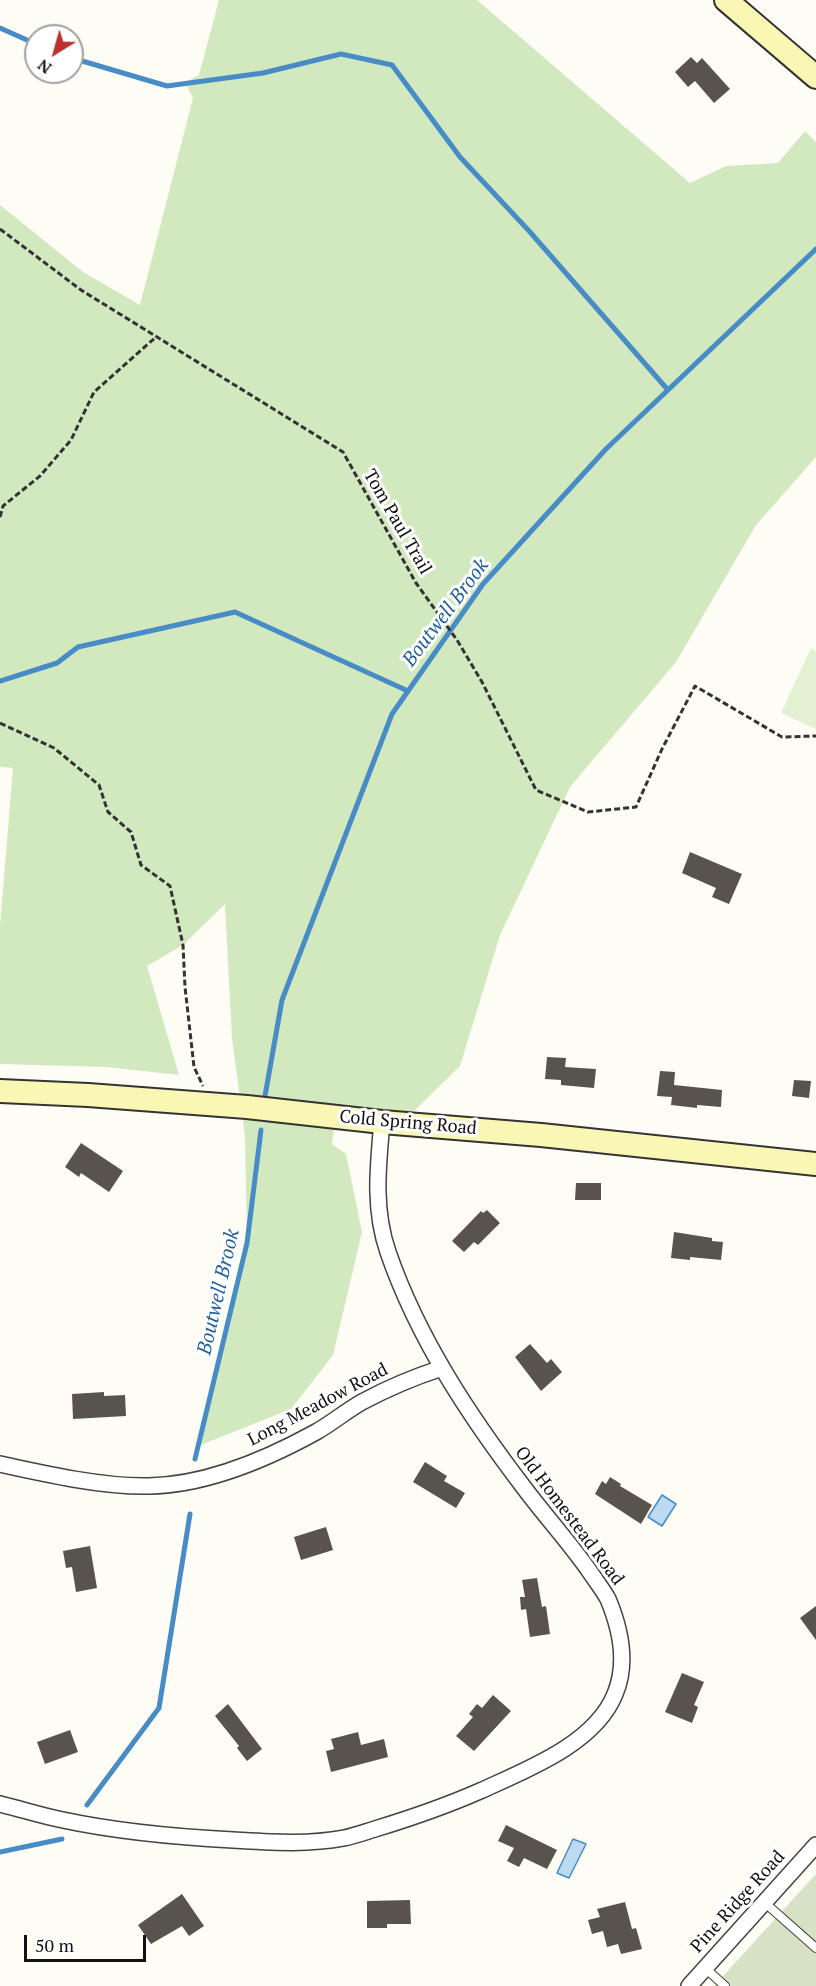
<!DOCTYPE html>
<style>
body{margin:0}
#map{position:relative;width:816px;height:1986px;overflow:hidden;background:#fefdf5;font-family:"PT Serif",serif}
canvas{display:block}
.north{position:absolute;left:24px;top:24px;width:60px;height:60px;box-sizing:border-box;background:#fff;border:2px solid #a0a0a0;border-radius:50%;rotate:217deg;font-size:16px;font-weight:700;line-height:24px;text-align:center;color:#111}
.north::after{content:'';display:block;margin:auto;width:21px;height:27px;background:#ba312f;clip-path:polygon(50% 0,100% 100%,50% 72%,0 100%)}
.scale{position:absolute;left:24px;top:1935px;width:122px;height:27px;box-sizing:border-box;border:3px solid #111;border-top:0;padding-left:8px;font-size:18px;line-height:21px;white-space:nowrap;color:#111;-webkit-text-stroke:4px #fff;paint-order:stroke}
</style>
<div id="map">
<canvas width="816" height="1986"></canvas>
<div class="north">N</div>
<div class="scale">50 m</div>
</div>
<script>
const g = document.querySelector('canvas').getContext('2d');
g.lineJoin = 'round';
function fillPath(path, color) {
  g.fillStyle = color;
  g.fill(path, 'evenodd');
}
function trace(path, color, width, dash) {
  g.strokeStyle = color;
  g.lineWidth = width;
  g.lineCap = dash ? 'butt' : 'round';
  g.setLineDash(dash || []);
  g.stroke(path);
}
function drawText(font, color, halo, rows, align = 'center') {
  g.font = font + ' "PT Serif",serif';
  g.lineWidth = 6;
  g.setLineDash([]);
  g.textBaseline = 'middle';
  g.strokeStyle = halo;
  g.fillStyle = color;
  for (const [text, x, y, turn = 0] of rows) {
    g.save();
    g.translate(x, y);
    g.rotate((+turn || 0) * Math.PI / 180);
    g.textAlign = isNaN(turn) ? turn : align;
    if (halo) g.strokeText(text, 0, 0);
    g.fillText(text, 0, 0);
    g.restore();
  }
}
const green = new Path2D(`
 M 219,0 L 477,0 L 690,183 L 726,166 L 778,163 L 805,131 L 816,142 L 816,457 L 756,525 L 676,662 L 570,787 L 500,935 L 460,1066 L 413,1112 L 337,1106 L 332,1144 L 346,1154 L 362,1232 L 333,1355 L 291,1409 L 198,1446 L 247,1243 L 245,1136 L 232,1038 L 225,904 L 183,945 L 147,966 L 179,1075 L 107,1067 L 0,1064 L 0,926 L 13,768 L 0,767 L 0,205 L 83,272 L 140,305 L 193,98 L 185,82 L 199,75 Z`);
const cemetery = new Path2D(`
 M 816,1874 L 816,1986 L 714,1986 Z`);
const pitch = new Path2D(`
 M 811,648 L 816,651 L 816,729 L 781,713 Z`);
const water = new Path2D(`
 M 662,1495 L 676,1504 L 662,1526 L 648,1517 Z
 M 573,1839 L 586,1844 L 569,1878 L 557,1873 Z`);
const stream = new Path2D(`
 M 0,28 L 36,44
 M 72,58 L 167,86 L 263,73 L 341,54 L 392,65 L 460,157 L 530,232 L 668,390
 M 0,681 L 57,663 L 78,647 L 235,612 L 408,691
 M 265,1096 L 282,1000 L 392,714 L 483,584 L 606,449 L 816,249
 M 195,1459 L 247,1243 L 261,1130
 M 87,1805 L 159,1708 L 190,1514
 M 0,1852 L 62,1839`);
const building = new Path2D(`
 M 691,57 L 697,63 L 702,58 L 730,89 L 714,103 L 695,81 L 688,87 L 675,72 Z
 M 690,852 L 742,874 L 729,904 L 712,897 L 716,888 L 682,873 Z
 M 547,1057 L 566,1058 L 565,1067 L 596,1069 L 594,1088 L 561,1085 L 561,1080 L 545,1079 Z
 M 660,1071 L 675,1072 L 674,1085 L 722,1090 L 721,1107 L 697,1105 L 697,1108 L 671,1105 L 672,1097 L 657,1096 Z
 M 794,1080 L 811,1081 L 809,1098 L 792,1096 Z
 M 81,1143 L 123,1171 L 109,1192 L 81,1173 L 79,1177 L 65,1167 Z
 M 576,1183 L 601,1183 L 601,1200 L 575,1200 Z
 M 487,1210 L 500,1223 L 478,1245 L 474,1242 L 464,1252 L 452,1241 L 481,1211 L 483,1213 Z
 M 674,1232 L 712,1238 L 712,1241 L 723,1242 L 721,1260 L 690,1257 L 690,1260 L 671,1258 Z
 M 530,1344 L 547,1363 L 551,1359 L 562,1372 L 541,1391 L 515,1357 Z
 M 104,1392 L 104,1396 L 125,1395 L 126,1416 L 73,1419 L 72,1394 Z
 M 425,1462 L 447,1476 L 444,1481 L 465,1493 L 456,1508 L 413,1482 Z
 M 610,1477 L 621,1484 L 620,1486 L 652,1505 L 641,1524 L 595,1494 L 602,1481 L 606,1484 Z
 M 326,1527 L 333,1550 L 301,1560 L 294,1537 Z
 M 90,1546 L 97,1588 L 76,1592 L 72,1567 L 66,1568 L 63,1551 Z
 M 537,1578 L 542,1607 L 546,1606 L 550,1634 L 530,1637 L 526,1609 L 521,1610 L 520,1597 L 525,1597 L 522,1580 Z
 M 816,1606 L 816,1640 L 800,1618 Z
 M 682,1673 L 704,1682 L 694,1705 L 698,1707 L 692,1723 L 665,1712 Z
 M 493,1695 L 511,1711 L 474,1751 L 456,1736 L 473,1717 L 469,1714 L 477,1704 L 482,1708 Z
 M 228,1704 L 262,1749 L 247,1761 L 237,1748 L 239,1746 L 215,1716 Z
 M 70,1730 L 78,1752 L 45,1764 L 37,1742 Z
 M 358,1732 L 361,1745 L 384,1739 L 388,1757 L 331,1772 L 326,1751 L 334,1749 L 331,1739 Z
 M 506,1825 L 557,1850 L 547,1869 L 524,1858 L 519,1867 L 507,1861 L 514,1848 L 498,1841 Z
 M 182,1894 L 204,1926 L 189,1936 L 182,1926 L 151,1944 L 138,1925 Z
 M 410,1900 L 411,1924 L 387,1924 L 387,1928 L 367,1928 L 367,1901 Z
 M 625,1902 L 632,1929 L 636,1928 L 642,1949 L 621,1954 L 618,1944 L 607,1947 L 603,1931 L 592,1934 L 588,1920 L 600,1917 L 597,1909 Z`);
const path = new Path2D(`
 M 0,229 L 81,290 L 343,452 L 416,583 L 457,640 L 482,682 L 536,790 L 588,812 L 636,807 L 662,749 L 695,686 L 782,737 L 816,736
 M 0,517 L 3,506 L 40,476 L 71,440 L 94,392 L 156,337
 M 0,723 L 54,748 L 99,785 L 108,812 L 131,832 L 141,865 L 170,886 L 183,945 L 185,987 L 194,1067 L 203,1086`);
const lane = new Path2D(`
 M 764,1902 L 816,1948
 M 705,1968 L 725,1986`);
const street = new Path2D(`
 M 0,1464 C 45,1474 103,1487 149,1486 C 205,1485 267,1459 316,1432 C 332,1423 346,1411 362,1402 C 388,1388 414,1377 442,1368
 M 0,1804 C 21,1809 42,1816 63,1820 C 119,1832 176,1837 233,1840 C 269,1842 307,1845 344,1838 C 354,1836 365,1832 375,1829 C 411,1818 446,1806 480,1791 C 526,1770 595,1744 615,1694 C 628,1663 621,1630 608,1599 C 603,1590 596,1581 590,1572 C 570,1543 546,1517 525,1489 C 470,1417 418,1339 388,1252 C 373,1209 378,1166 382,1122
 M 689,1986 L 816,1845`);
const secondary = new Path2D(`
 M 726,0 L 816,77
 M 0,1091 L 88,1095 L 247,1107 L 382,1122 L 541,1135 L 816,1164`);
const streetNames = [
 ["Tom Paul Trail",397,522,60],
 ["Cold Spring Road",408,1123,5],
 ["Long Meadow Road",318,1405,-28],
 ["Old Homestead Road",569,1516,53],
 ["Pine Ridge Road",738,1902,-48]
];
const waterNames = [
 ["Boutwell Brook",446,613,-53],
 ["Boutwell Brook",219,1292,-77]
];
fillPath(green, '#d2e8bf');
fillPath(cemetery, '#d6e1c5');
fillPath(pitch, '#e3f0d1');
fillPath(water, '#bcdbf3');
trace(water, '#478cc6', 1.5);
trace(stream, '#478cc6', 5);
fillPath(building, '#59534e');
trace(lane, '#444', 10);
trace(street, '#444', 18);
trace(secondary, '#333', 26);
trace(path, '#333', 3, [6, 3]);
trace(lane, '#fff', 8);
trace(street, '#fff', 15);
trace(secondary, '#faf7b4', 22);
drawText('18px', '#111', '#fff', streetNames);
drawText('italic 20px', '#1f5f9d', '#fff', waterNames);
</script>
